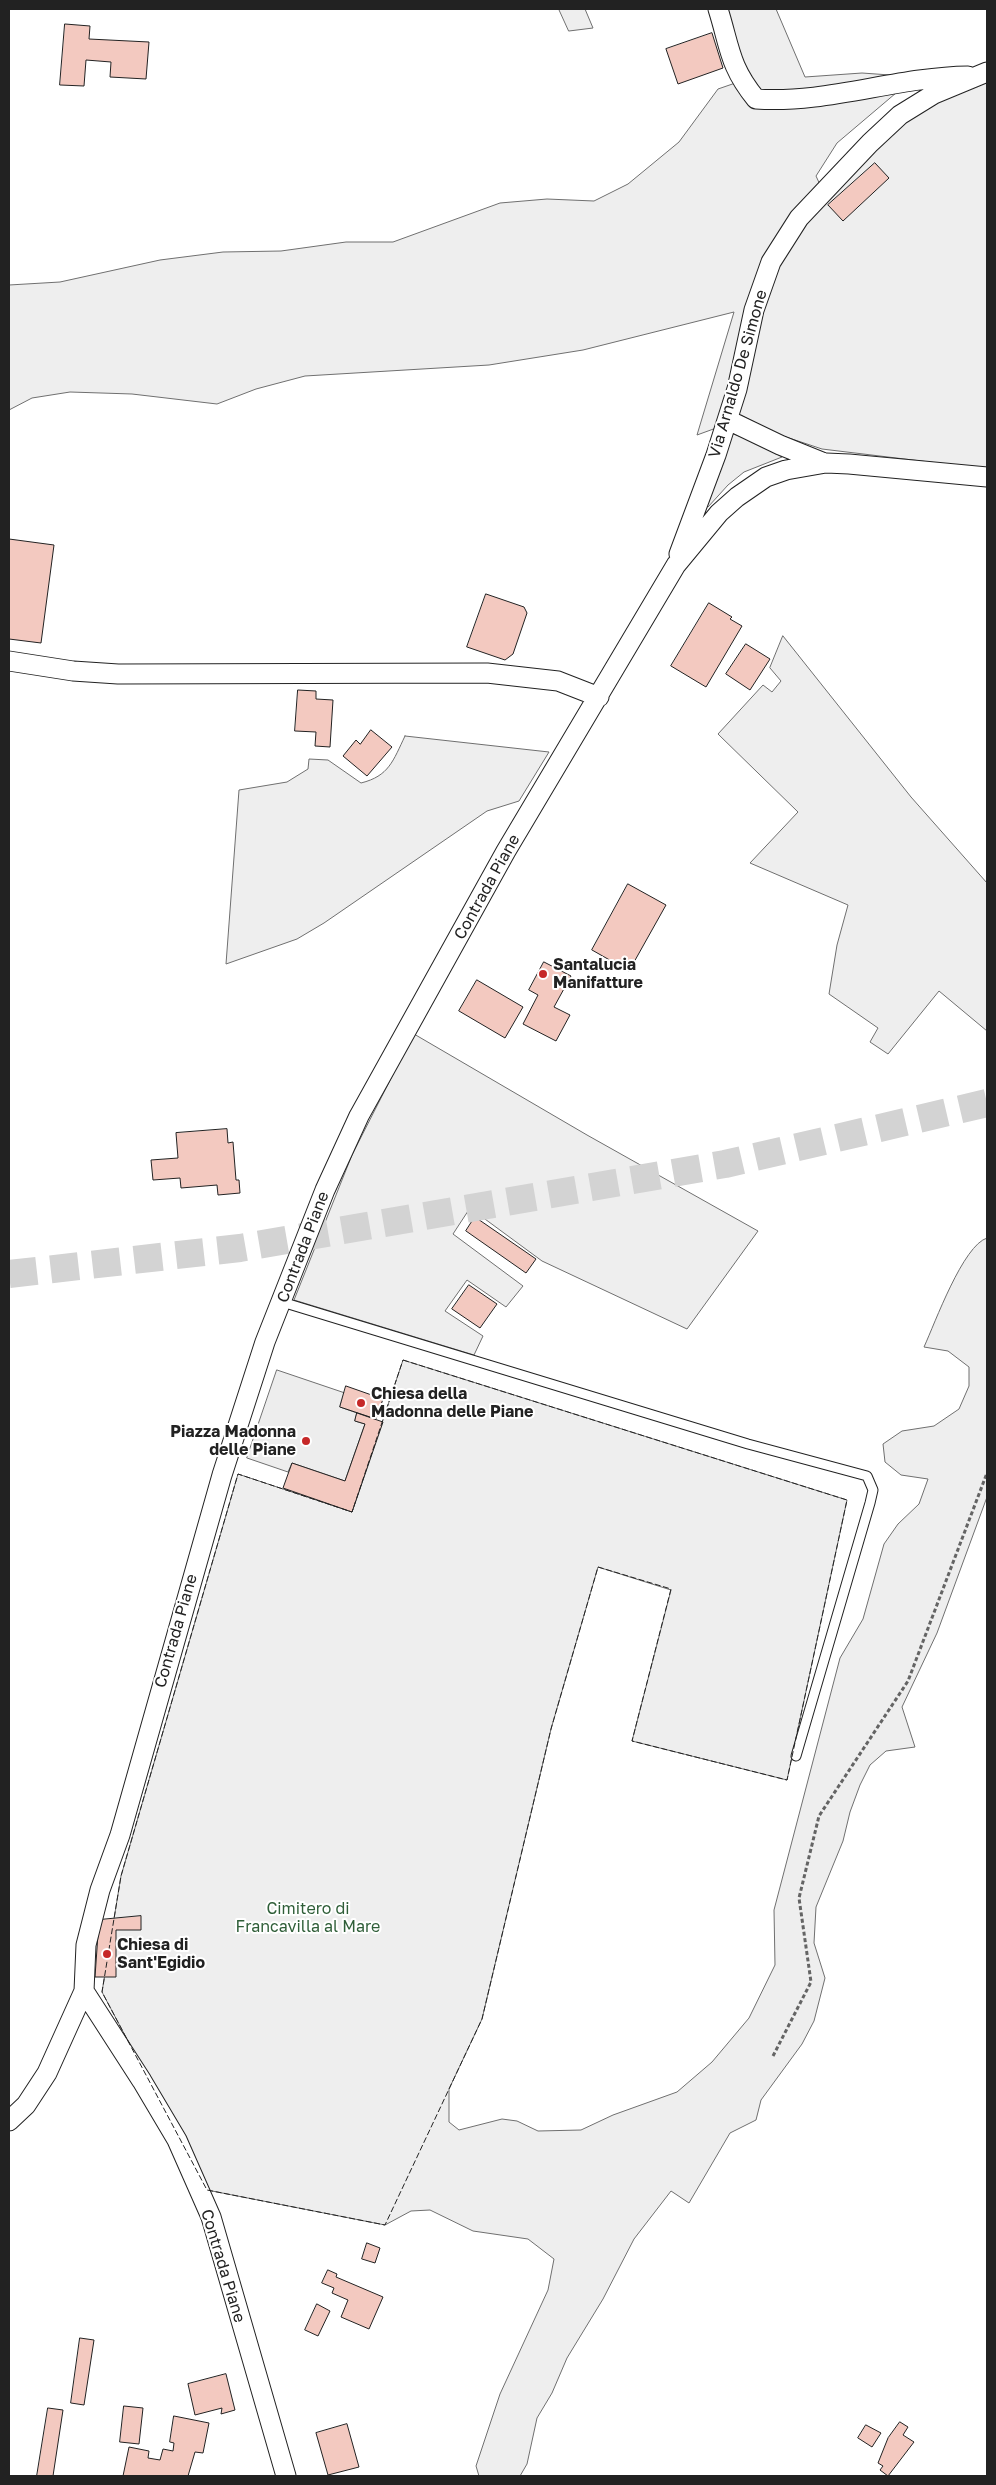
<!DOCTYPE html>
<style>
body{margin:0}
#map{position:relative;width:996px;height:2485px;overflow:hidden;background:#fff;font-family:"Golos Text",sans-serif}
canvas{display:block}
.frame{position:absolute;inset:0;border:10px solid #222;pointer-events:none}
</style>
<div id="map">
<canvas width="996" height="2485"></canvas>
<div class="frame"></div>
</div>
<script>
const g = document.querySelector('canvas').getContext('2d');
g.lineJoin = 'round';
function fillPath(path, color) {
  g.fillStyle = color;
  g.fill(path, 'evenodd');
}
function trace(path, color, width, dash) {
  g.strokeStyle = color;
  g.lineWidth = width;
  g.lineCap = dash ? 'butt' : 'round';
  g.setLineDash(dash || []);
  g.stroke(path);
}
function drawText(font, color, halo, rows, align = 'center') {
  g.font = font + ' "Golos Text",sans-serif';
  g.lineWidth = 4;
  g.setLineDash([]);
  g.textBaseline = 'middle';
  g.strokeStyle = halo;
  g.fillStyle = color;
  for (const [text, x, y, turn = 0] of rows) {
    g.save();
    g.translate(x, y);
    g.rotate((+turn || 0) * Math.PI / 180);
    g.textAlign = isNaN(turn) ? turn : align;
    if (halo) g.strokeText(text, 0, 0);
    g.fillText(text, 0, 0);
    g.restore();
  }
}
const green = new Path2D(`
 M 559,9 L 585,9 L 593,28 L 569,31 Z
 M 725,9 L 776,9 L 805,77 L 862,73 L 890,75 L 896,93 L 837,143 L 816,176 L 822,189 L 912,113 L 987,76 L 987,469 L 822,449 L 774,433 L 741,415 L 719,427 L 697,435 L 734,312 L 583,350 L 489,365 L 305,376 L 256,389 L 217,404 L 132,394 L 70,392 L 32,398 L 9,410 L 9,285 L 60,282 L 160,260 L 223,252 L 281,251 L 346,242 L 393,242 L 500,203 L 547,199 L 594,201 L 628,184 L 679,142 L 718,89 L 747,79 Z
 M 731,433 L 755,442 L 782,457 L 744,472 L 728,485 L 708,507 L 706,506 Z
 M 783,636 L 911,797 L 987,883 L 987,1031 L 939,991 L 888,1054 L 870,1042 L 878,1028 L 829,994 L 837,945 L 848,905 L 750,863 L 798,812 L 718,734 L 763,685 L 772,692 L 781,681 L 770,668 Z
 M 405,736 L 549,752 L 519,801 L 487,811 L 324,923 L 297,939 L 226,964 L 239,790 L 287,782 L 308,769 L 309,759 L 328,760 L 361,783 C 389,776 393,761 405,736 Z
 M 414,1034 L 587,1135 L 758,1231 L 687,1329 L 542,1261 L 470,1208 L 453,1234 L 523,1286 L 506,1307 L 467,1280 L 445,1311 L 483,1336 L 474,1355 L 294,1300 L 352,1155 Z
 M 987,1238 L 987,1497 L 937,1633 L 902,1707 L 915,1747 L 886,1751 L 870,1765 L 860,1785 L 850,1812 L 843,1841 L 816,1907 L 814,1943 L 825,1978 L 814,2021 L 802,2044 L 761,2100 L 756,2120 L 730,2133 L 689,2203 L 671,2191 L 634,2239 L 603,2299 L 567,2358 L 552,2393 L 537,2418 L 527,2464 L 520,2476 L 479,2476 L 476,2466 L 500,2394 L 548,2290 L 554,2259 L 528,2239 L 473,2231 L 430,2210 L 411,2211 L 385,2225 L 207,2190 L 102,1992 L 121,1876 L 238,1474 L 352,1512 L 403,1360 L 847,1500 L 787,1780 L 632,1741 L 671,1590 L 598,1567 L 551,1729 L 482,2019 L 449,2089 L 449,2122 L 459,2130 L 502,2119 L 517,2121 L 538,2131 L 581,2130 L 613,2115 L 677,2092 L 712,2062 L 749,2018 L 775,1965 L 774,1910 L 840,1658 L 863,1619 L 884,1544 L 898,1524 L 919,1504 L 928,1479 L 901,1475 L 885,1462 L 883,1444 L 902,1431 L 934,1426 L 959,1409 L 969,1386 L 969,1367 L 948,1351 L 924,1347 C 935,1323 963,1245 987,1238 Z`);
const parking = new Path2D(`
 M 277,1370 L 345,1393 L 340,1407 L 357,1413 L 355,1421 L 365,1424 L 345,1481 L 292,1463 L 288,1472 L 247,1458 Z`);
const building = new Path2D(`
 M 65,24 L 90,26 L 89,39 L 149,42 L 146,79 L 110,77 L 111,62 L 86,60 L 84,86 L 60,85 Z
 M 712,33 L 723,68 L 678,84 L 666,49 Z
 M 875,163 L 889,178 L 843,221 L 828,205 Z
 M 9,539 L 54,545 L 41,643 L 9,639 Z
 M 486,594 L 524,607 L 527,613 L 513,654 L 505,660 L 467,647 Z
 M 709,603 L 732,617 L 730,619 L 742,626 L 706,687 L 671,666 Z
 M 746,644 L 770,659 L 750,690 L 726,674 Z
 M 298,690 L 316,691 L 316,699 L 333,700 L 330,747 L 315,746 L 316,732 L 295,731 Z
 M 371,730 L 392,747 L 367,776 L 343,756 L 356,740 L 360,744 Z
 M 628,884 L 666,905 L 629,971 L 592,950 Z
 M 544,962 L 571,976 L 554,1007 L 570,1015 L 556,1041 L 523,1024 L 538,995 L 529,990 Z
 M 477,980 L 523,1007 L 505,1038 L 459,1011 Z
 M 227,1129 L 228,1143 L 233,1142 L 236,1180 L 239,1180 L 240,1193 L 218,1195 L 217,1185 L 181,1188 L 180,1178 L 153,1180 L 151,1160 L 178,1158 L 176,1133 Z
 M 475,1217 L 536,1259 L 526,1273 L 466,1231 Z
 M 469,1285 L 497,1304 L 480,1328 L 452,1309 Z
 M 346,1386 L 383,1399 L 376,1419 L 340,1407 Z
 M 357,1413 L 383,1422 L 352,1512 L 283,1488 L 292,1463 L 345,1481 L 365,1424 L 355,1421 Z
 M 141,1916 L 141,1930 L 116,1930 L 116,1977 L 95,1977 L 99,1920 Z
 M 367,2243 L 380,2248 L 375,2263 L 362,2259 Z
 M 328,2270 L 337,2274 L 336,2277 L 383,2297 L 369,2329 L 341,2317 L 348,2300 L 332,2293 L 334,2288 L 322,2283 Z
 M 317,2304 L 330,2311 L 318,2336 L 305,2330 Z
 M 80,2338 L 94,2340 L 84,2405 L 71,2403 Z
 M 226,2374 L 235,2410 L 221,2414 L 222,2408 L 195,2415 L 188,2384 Z
 M 124,2406 L 143,2408 L 139,2444 L 120,2442 Z
 M 48,2408 L 63,2410 L 53,2476 L 37,2476 Z
 M 174,2416 L 209,2423 L 203,2453 L 195,2452 L 188,2476 L 123,2476 L 129,2447 L 149,2451 L 148,2458 L 160,2460 L 163,2449 L 173,2451 L 174,2443 L 170,2442 Z
 M 900,2422 L 908,2427 L 903,2435 L 914,2442 L 888,2476 L 880,2470 L 883,2466 L 878,2463 L 888,2438 Z
 M 347,2424 L 359,2467 L 328,2475 L 316,2433 Z
 M 866,2425 L 881,2433 L 872,2447 L 858,2438 Z`);
const trunkTunnel = new Path2D(`
 M 9,1274 L 240,1248 L 725,1164 L 987,1103`);
const path = new Path2D(`
 M 773,2056 L 811,1982 L 799,1898 L 819,1816 L 908,1681 L 987,1473`);
const service = new Path2D(`
 M 282,1302 L 748,1444 L 867,1476 L 873,1490 L 870,1503 L 796,1756`);
const minor = new Path2D(`
 M 718,9 C 730,47 729,66 756,99 C 827,104 896,77 968,76
 M 728,420 L 780,445 L 822,462
 M 679,554 L 716,455 L 737,389 L 754,310 L 771,262 L 799,218 L 870,143 L 900,115 L 934,94 L 987,72
 M 9,661 L 73,671 L 118,674 L 487,673 L 558,681 L 599,697
 M 84,1991 L 142,2081 L 177,2140 L 211,2217 L 286,2476
 M 9,2121 L 26,2105 L 47,2073 L 84,1991 L 86,1945 L 100,1890 L 120,1835 L 222,1475 L 265,1342 L 325,1190 L 359,1116 L 506,851 L 676,565 L 719,513 L 737,497 L 766,477 L 786,470 L 826,463 L 849,464 L 987,477`);
const fence = new Path2D(`
 M 403,1360 L 847,1500 L 787,1780 L 632,1741 L 671,1589 L 598,1567 L 551,1729 L 482,2019 L 385,2225 L 207,2190 L 102,1992 L 121,1876 L 238,1474 L 352,1512 Z`);
const markers = [
 [543,974,5,"#c62828"],
 [361,1403,5,"#c62828"],
 [306,1441,5,"#c62828"],
 [107,1954,5,"#c62828"]
];
const streetNames = [
 ["Via Arnaldo De Simone",738,374,-74],
 ["Contrada Piane",487,887,-61],
 ["Contrada Piane",303,1247,-69],
 ["Contrada Piane",176,1631,-74],
 ["Contrada Piane",223,2266,73]
];
const poiNames = [
 ["Santalucia",553,965],
 ["Manifatture",553,983],
 ["Chiesa della",371,1394],
 ["Madonna delle Piane",371,1412],
 ["Piazza Madonna",296,1432,"right"],
 ["delle Piane",296,1450,"right"],
 ["Chiesa di",117,1945],
 ["Sant'Egidio",117,1963]
];
const parkNames = [
 ["Cimitero di",308,1909],
 ["Francavilla al Mare",308,1927]
];
fillPath(green, '#eee');
trace(green, '#6f6f6f', 1);
fillPath(parking, '#ededed');
trace(parking, '#6f6f6f', 1);
fillPath(building, '#f3c9c0');
trace(building, '#222', 1);
trace(trunkTunnel, '#d3d3d3', 28, [28, 14]);
trace(service, '#222', 11);
trace(minor, '#222', 21);
trace(path, '#646464', 3, [4, 2.5]);
trace(service, '#fff', 9);
trace(minor, '#fff', 19);
trace(fence, '#222', 1, [6, 2.5]);
for (const [x, y, r, color] of markers) {
  const dot = new Path2D();
  dot.arc(x, y, r, 0, 2 * Math.PI);
  g.fillStyle = color;
  g.fill(dot);
  trace(dot, '#fff', 2);
}
drawText('16px', '#222', '#fff', streetNames);
drawText('bold 16px', '#222', '#fff', poiNames, 'left');
drawText('16px', '#2f5e38', '#fff', parkNames);
</script>
